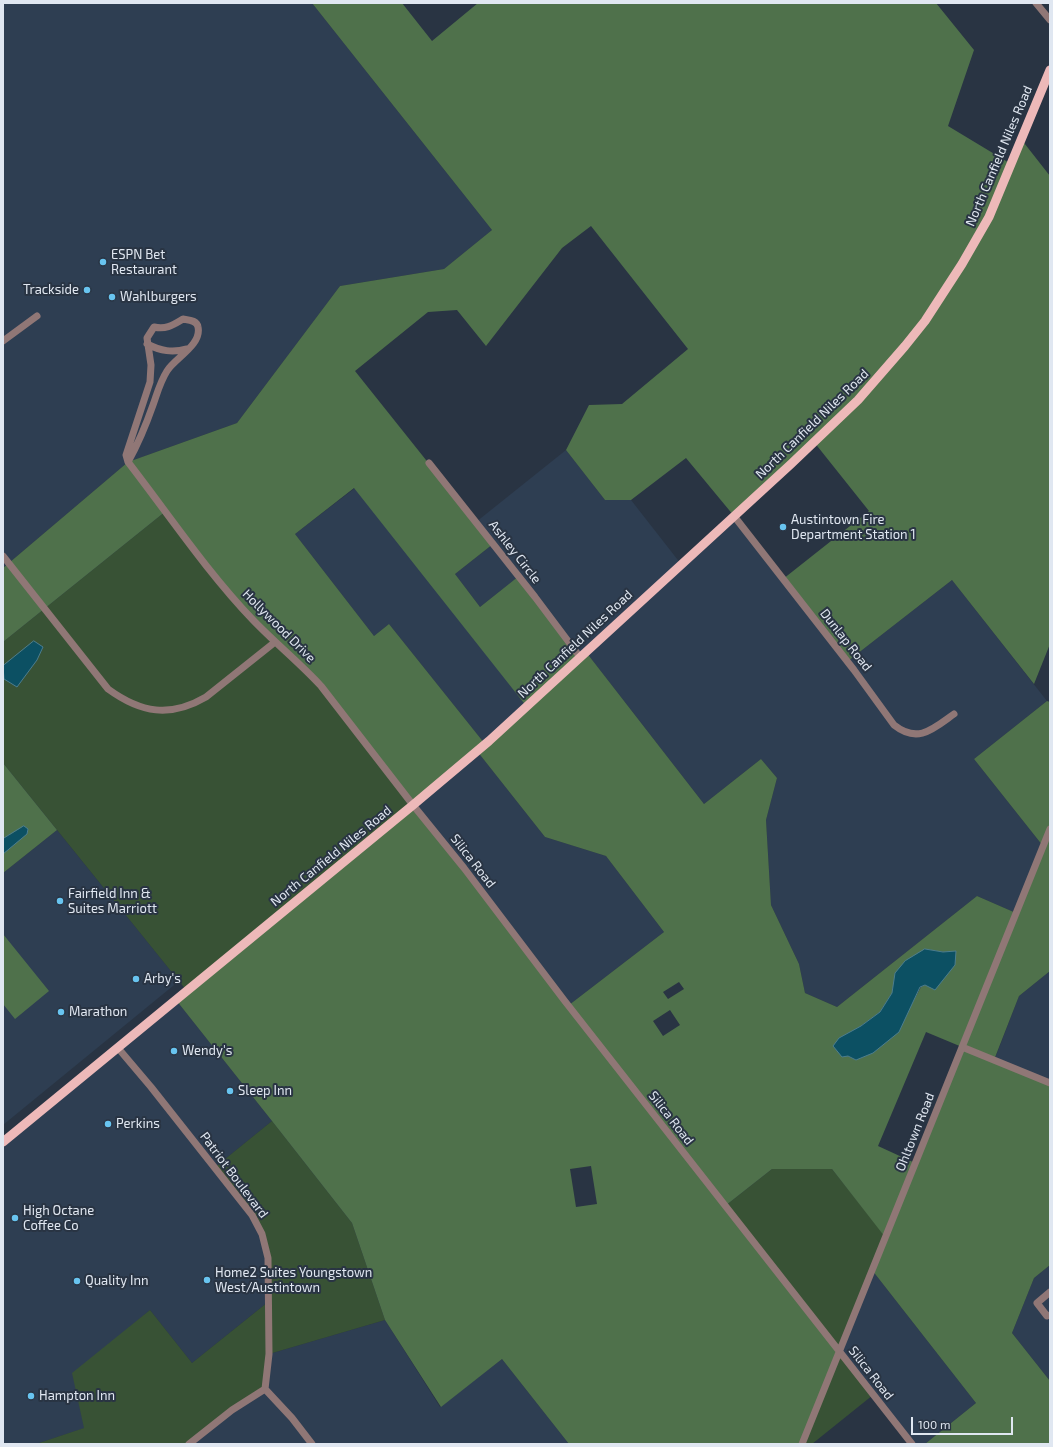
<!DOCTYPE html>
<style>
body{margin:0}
#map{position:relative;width:1053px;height:1447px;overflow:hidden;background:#293443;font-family:"Exo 2",sans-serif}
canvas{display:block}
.frame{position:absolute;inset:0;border:4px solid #e0e7f1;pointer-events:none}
.scale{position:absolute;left:911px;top:1417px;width:102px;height:18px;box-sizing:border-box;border:2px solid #e0e7f1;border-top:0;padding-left:5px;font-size:12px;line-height:14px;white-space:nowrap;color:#e0e7f1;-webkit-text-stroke:3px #293443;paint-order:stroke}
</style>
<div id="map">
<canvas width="1053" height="1447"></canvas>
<div class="frame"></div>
<div class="scale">100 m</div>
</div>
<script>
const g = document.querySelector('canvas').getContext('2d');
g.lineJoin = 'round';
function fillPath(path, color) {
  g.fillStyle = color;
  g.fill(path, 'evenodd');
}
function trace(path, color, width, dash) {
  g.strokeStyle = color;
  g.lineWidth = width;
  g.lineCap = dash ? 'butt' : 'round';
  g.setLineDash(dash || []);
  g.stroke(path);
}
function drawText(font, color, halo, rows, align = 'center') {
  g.font = font + ' "Exo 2",sans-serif';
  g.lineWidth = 4;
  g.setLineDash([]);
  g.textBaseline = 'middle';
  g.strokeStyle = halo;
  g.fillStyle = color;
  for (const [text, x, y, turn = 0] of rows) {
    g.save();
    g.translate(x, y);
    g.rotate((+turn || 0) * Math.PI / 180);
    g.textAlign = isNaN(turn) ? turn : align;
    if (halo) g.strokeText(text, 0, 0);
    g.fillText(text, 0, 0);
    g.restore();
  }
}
const built = new Path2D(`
 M 3,3 L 312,3 L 492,230 L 444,269 L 340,286 L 237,423 L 128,462 L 3,568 Z
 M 566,450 L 605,500 L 631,500 L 681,564 L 734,516 L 848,661 L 952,580 L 1047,701 L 974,759 L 1043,846 L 1016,913 L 977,896 L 837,1007 L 805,993 L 799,964 L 771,905 L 766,820 L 777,778 L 761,759 L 704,804 L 586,652 L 580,657 L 518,577 L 480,607 L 455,574 L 493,544 L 476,522 Z
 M 355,488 L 527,706 L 485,744 L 389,624 L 374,636 L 295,534 Z
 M 477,751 L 545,837 L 606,856 L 664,932 L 569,1005 L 413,805 Z
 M 57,830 L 179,981 L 3,1125 L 3,873 Z
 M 1050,971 L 1050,1083 L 994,1061 L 1019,996 Z
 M 176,1000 L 272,1121 L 214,1168 L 252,1215 L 265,1243 L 268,1302 L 192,1363 L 150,1310 L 122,1334 L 85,1428 L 36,1444 L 3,1444 L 3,1142 Z
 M 1050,1265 L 1050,1381 L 1012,1333 L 1034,1278 Z
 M 872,1270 L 976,1403 L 925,1444 L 912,1444 L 840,1352 Z
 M 385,1320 L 440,1407 L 502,1359 L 569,1444 L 189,1444 L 269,1354 Z`);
const green = new Path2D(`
 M 166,511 L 306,670 L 413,805 L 187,991 L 3,763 L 3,642 Z
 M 272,1121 L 352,1223 L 385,1320 L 269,1354 L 265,1389 L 189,1444 L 36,1444 L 84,1428 L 72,1373 L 150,1310 L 192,1363 L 268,1302 L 268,1272 L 262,1234 L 214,1168 Z
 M 772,1169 L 832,1169 L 886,1237 L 840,1352 L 873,1395 L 812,1444 L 802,1444 L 725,1206 Z`);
const forest = new Path2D(`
 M 312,3 L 402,3 L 432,41 L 478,3 L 936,3 L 974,50 L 948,126 L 1011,164 L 1021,139 L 1050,176 L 1050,644 L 1034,684 L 952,580 L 848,661 L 783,579 L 869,511 L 814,442 L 734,516 L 686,458 L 631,500 L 605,500 L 566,450 L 589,405 L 622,404 L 688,349 L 591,226 L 562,248 L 486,346 L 457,310 L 428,312 L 355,371 L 493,544 L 455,574 L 480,607 L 519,576 L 580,656 L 586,652 L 704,804 L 761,759 L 777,778 L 766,820 L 771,905 L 799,964 L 805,993 L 837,1007 L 977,896 L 1016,913 L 1043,846 L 974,759 L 1047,701 L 1050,702 L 1050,971 L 1019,996 L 994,1060 L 1050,1083 L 1050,1265 L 1034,1278 L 1012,1333 L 1050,1381 L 1050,1444 L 925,1444 L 976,1403 L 872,1270 L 885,1237 L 832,1169 L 772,1169 L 725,1206 L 840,1352 L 802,1444 L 569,1444 L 502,1359 L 441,1407 L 385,1320 L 352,1223 L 272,1121 L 176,1000 L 413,805 L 321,686 L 253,620 L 166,511 L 3,642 L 3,568 L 128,462 L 237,423 L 340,286 L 444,269 L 492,230 ZM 354,488 L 527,707 L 485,744 L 389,624 L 374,636 L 295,534 ZM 477,751 L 545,837 L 606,856 L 664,932 L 569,1005 L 414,805 ZM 925,949 L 943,952 L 935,989 L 925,985 L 921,987 L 910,1007 L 856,1060 L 848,1056 L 861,1026 L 880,1012 L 892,993 L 896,973 ZM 679,982 L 684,989 L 668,999 L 663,992 ZM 670,1010 L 680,1025 L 663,1036 L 653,1021 ZM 926,1032 L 962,1047 L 915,1163 L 878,1146 ZM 591,1166 L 597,1204 L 576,1207 L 570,1169 Z
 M 3,763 L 57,830 L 3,873 L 3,854 L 12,845 L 9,835 L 3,839 Z
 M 3,934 L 49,991 L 15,1019 L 3,1004 Z`);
const water = new Path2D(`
 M 34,641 L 43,647 L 37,660 L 17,687 L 4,679 L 3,666 Z
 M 24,826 L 28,829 L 27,834 L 3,854 L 3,839 Z
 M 925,949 L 943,952 L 956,951 L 955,965 L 935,990 L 925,985 L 920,987 L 899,1032 L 873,1053 L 856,1060 L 848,1056 L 842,1057 L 833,1046 L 839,1038 L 861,1026 L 880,1012 L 892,993 L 895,973 L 905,961 Z`);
const minor = new Path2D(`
 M 1036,3 L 1050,20
 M 183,319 C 188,320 197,320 198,327 C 202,345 175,358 167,371 C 160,382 157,394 153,405 C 146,425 138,444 128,462 L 126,455 L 150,382 L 151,365 L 147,338 L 154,327 C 166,330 173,325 183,319 Z
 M 3,341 L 37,316
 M 147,344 C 161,351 172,353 187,349
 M 128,462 C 169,515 207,572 253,620 C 275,643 300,663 321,686 L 413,805 L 464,868 L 564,1000 L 912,1444
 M 429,463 L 535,597 L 580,657
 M 734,516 L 854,670 L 894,725 C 918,744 933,729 954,714
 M 3,556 L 108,689 C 141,713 170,718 206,697 L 275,642
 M 962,1047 L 1050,1083
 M 118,1048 L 151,1087 L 252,1215 L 262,1234 L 268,1258 L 269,1354 L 265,1389
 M 1050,1292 L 1037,1303 L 1047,1316 L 1050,1315
 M 265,1389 L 292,1418 L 312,1444
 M 189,1444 L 232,1410 L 265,1389
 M 802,1444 L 1050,829`);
const major = new Path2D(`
 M 3,1142 L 413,805 L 489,741 L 791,464 L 858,400 L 905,346 L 925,321 L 962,264 L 989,217 L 1050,70`);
const markers = [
 [103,262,4,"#68c4f0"],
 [87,290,4,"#68c4f0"],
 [112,297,4,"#68c4f0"],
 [783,527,4,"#68c4f0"],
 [60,901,4,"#68c4f0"],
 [136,979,4,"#68c4f0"],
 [61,1012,4,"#68c4f0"],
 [174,1051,4,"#68c4f0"],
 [230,1091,4,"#68c4f0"],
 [108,1124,4,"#68c4f0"],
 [15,1218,4,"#68c4f0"],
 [207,1280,4,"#68c4f0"],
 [77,1281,4,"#68c4f0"],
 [31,1396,4,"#68c4f0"]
];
const streetNames = [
 ["North Canfield Niles Road",999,156,-67],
 ["North Canfield Niles Road",812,424,-44],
 ["Ashley Circle",515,552,52],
 ["Hollywood Drive",279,626,45],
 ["Dunlap Road",846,640,52],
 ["North Canfield Niles Road",575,644,-43],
 ["North Canfield Niles Road",331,856,-39],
 ["Silica Road",473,861,52],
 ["Silica Road",671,1118,52],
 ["Ohltown Road",915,1132,-68],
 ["Patriot Boulevard",234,1175,53],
 ["Silica Road",871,1373,52]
];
const poiNames = [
 ["ESPN Bet",111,255],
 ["Restaurant",111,270],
 ["Trackside",79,290,"right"],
 ["Wahlburgers",120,297],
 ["Austintown Fire",791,520],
 ["Department Station 1",791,535],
 ["Fairfield Inn &",68,894],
 ["Suites Marriott",68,909],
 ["Arby's",144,979],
 ["Marathon",69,1012],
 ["Wendy's",182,1051],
 ["Sleep Inn",238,1091],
 ["Perkins",116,1124],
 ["High Octane",23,1211],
 ["Coffee Co",23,1226],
 ["Home2 Suites Youngstown",215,1273],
 ["West/Austintown",215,1288],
 ["Quality Inn",85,1281],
 ["Hampton Inn",39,1396]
];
fillPath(built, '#2e3e52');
fillPath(green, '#385235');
fillPath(forest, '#4f714b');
fillPath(water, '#0c5063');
trace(water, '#4c7d8e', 1);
trace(minor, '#907776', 7);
trace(major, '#edb9b9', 9);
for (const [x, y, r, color] of markers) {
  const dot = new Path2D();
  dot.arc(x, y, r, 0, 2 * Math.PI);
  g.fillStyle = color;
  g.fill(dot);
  trace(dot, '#293443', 1.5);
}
drawText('13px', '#e0e7f1', '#293443', streetNames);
drawText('13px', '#e0e7f1', '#293443', poiNames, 'left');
</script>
